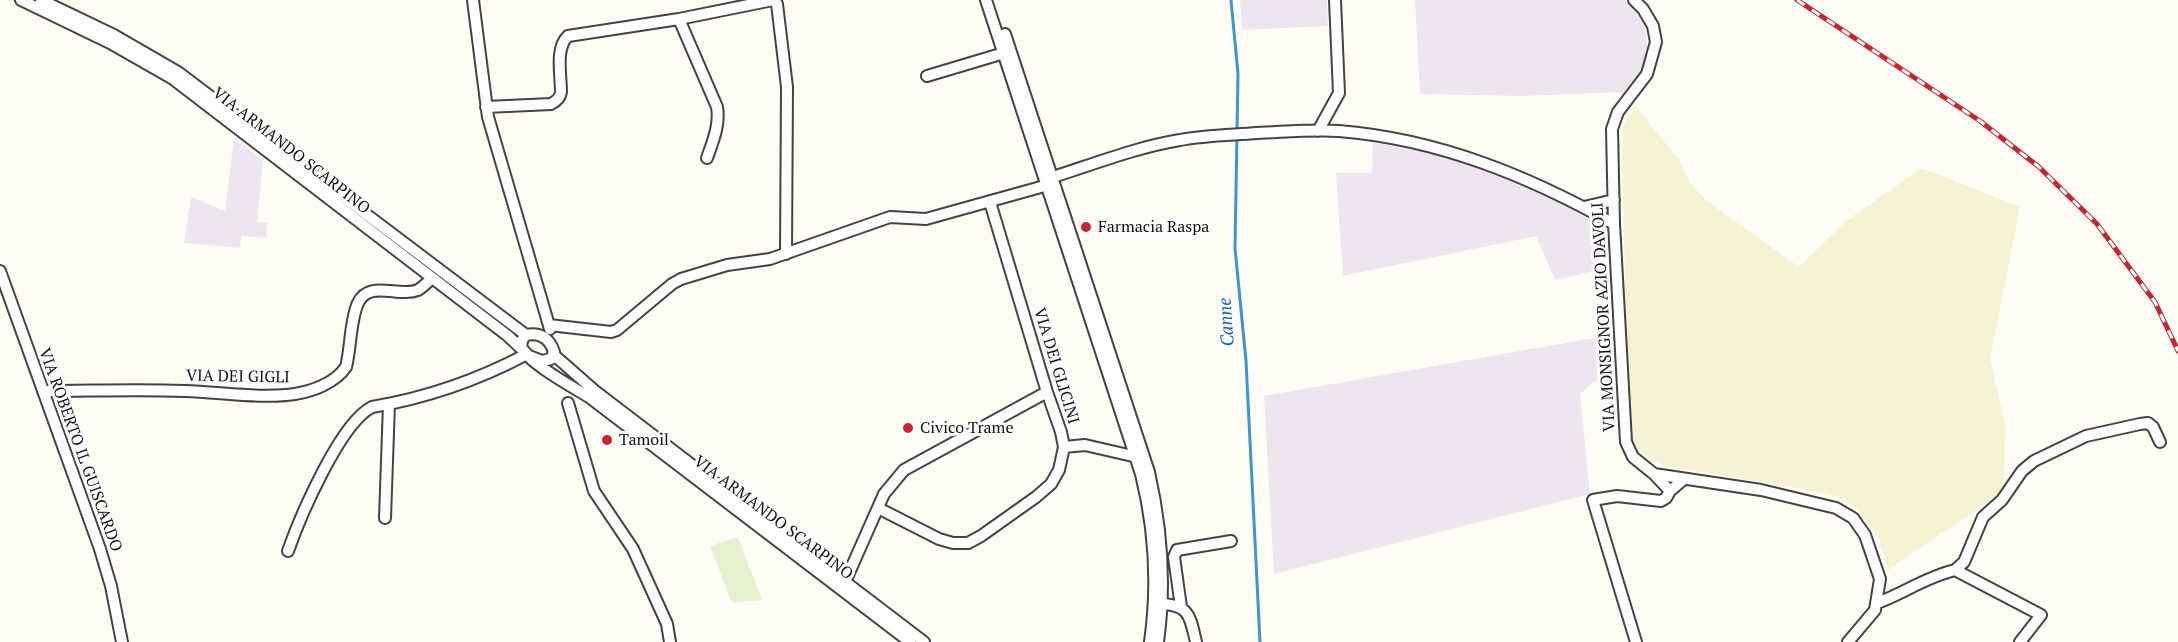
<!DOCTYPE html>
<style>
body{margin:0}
canvas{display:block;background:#fffdf5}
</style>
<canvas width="2178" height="642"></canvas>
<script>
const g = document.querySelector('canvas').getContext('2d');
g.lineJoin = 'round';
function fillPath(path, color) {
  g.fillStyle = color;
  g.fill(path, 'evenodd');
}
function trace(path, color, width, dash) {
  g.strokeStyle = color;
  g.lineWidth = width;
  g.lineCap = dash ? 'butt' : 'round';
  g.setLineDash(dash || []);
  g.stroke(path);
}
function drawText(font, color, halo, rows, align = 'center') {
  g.font = font + ' "PT Serif",serif';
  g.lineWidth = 6;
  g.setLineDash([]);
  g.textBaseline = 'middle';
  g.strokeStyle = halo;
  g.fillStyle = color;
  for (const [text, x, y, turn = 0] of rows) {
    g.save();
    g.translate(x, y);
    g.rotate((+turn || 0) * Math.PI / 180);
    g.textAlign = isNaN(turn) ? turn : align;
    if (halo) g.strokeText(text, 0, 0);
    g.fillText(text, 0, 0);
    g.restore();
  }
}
const industrial = new Path2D(`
 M 1240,0 L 1327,0 L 1328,26 L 1242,30 Z
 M 1415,0 L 1625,0 L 1639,17 L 1645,28 L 1647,49 L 1641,70 L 1624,92 L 1522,96 L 1420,94 Z
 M 234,138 L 263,160 L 257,222 L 267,223 L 266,238 L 241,236 L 240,248 L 184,243 L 191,197 L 225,211 Z
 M 1373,143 L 1440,154 L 1498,175 L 1553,199 L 1600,225 L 1605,242 L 1604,269 L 1555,280 L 1536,236 L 1343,276 L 1336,173 L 1372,173 Z
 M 1605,336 L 1606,355 L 1601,360 L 1601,376 L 1580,394 L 1590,494 L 1274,574 L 1264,396 Z`);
const farmland = new Path2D(`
 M 1636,106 L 1679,160 L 1690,183 L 1707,201 L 1799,267 L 1846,221 L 1922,168 L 2020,207 L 1990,359 L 2005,424 L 2004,491 L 1888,570 L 1879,539 L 1856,507 L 1836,496 L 1769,483 L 1669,467 L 1651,460 L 1640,451 L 1632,438 L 1628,410 L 1622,160 L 1623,125 Z`);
const pitch = new Path2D(`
 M 738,537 L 762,600 L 732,603 L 710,546 Z`);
const stream = new Path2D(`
 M 1231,0 L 1238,74 L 1235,248 L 1246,361 L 1260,642`);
const minor = new Path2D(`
 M 21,0 L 110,43 L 173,79 L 508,336 L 525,352
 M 41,0 L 114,35 L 178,72 L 526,335
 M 473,0 L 488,117 L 550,329
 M 773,0 L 777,4 L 787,87 L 786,254
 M 986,0 L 1141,474 C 1155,530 1158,585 1150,642
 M 1634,0 L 1643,9 L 1653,26 L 1656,42 L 1647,74 L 1618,112 L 1612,129 L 1614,224 L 1626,442 L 1633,457 L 1654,474 L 1761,490 L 1836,508 L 1853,518 L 1865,535 L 1880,579 L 1875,610 L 1848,642
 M 679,19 L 717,107 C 720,125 713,141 707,158
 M 1005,34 L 1149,472 C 1162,529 1166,584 1158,642
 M 927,76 L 1004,53
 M 486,107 L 551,104 C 557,101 560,98 561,92 C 561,75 555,48 568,36 L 679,19 L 773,0
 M 1318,131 L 1339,93 L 1335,0
 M 1053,177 C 1094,164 1137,147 1180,140 C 1205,135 1232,135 1257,133 C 1284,132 1312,129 1339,131 C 1438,139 1529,176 1614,224
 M 1584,207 L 1614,200
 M 0,271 L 100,549 L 111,586 L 122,642
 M 549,325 L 611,332 L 617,330 L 672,284 L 681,279 L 727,265 L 770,259 L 890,217 L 926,219 L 1048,185
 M 554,355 L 595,391 L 924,642
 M 529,356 L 542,361 L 551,359 L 554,352 C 550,339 541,332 526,335 C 523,338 520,342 522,348 C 527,362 576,389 589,397 L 910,642
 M 43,391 C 91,391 138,389 185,391 C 220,392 261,399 295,394 C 313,391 335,383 346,367 C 351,348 350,320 358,303 C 369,279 399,298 418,290 C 423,287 428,282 432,278
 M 568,403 L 594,491 L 633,549 L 667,624 L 670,642
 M 1064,447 L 1085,445 L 1137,457
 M 1654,474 L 1670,491 L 1684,479
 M 878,508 L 939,539 L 953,543 L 968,543 L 981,536 L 1036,497 L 1051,484 L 1059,470 L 1064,447 L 1061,432 L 1047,392 L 990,202
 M 385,518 L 389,404
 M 288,551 C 300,517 340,423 372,407 C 426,398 478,380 527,354
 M 1955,570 L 1964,562 L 1983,517 L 2002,500 L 2022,471 L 2034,461 L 2086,436 L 2140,424 L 2148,423 L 2153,427 L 2160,442
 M 845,582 L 884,494 L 904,470 L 1047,392
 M 1877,603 C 1904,593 1926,577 1955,570 L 2041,615 L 2020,642
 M 1162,604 C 1190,605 1190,617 1196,642
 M 1181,607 L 1174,557 L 1177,550 L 1231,541
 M 1636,642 L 1593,500 L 1617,496 L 1661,501 L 1666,498 L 1670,491`);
const rail = new Path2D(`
 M 1797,0 L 1980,121 L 2039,167 L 2097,224 L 2155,302 L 2178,351`);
const markers = [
 [1086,227,6,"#c4262e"],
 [908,428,6,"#c4262e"],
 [607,440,6,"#c4262e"]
];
const streetNames = [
 ["VIA ARMANDO SCARPINO",291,151,38],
 ["VIA MONSIGNOR AZIO DAVOLI",1604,317,-93],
 ["VIA DEI GLICINI",1056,366,73],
 ["VIA DEI GIGLI",238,377,1],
 ["VIA ROBERTO IL GUISCARDO",80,450,70],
 ["VIA ARMANDO SCARPINO",773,518,37]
];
const poiNames = [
 ["Farmacia Raspa",1098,227],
 ["Civico Trame",920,428],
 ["Tamoil",619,440]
];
const waterNames = [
 ["Canne",1227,322,-94]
];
fillPath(industrial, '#eee6ef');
fillPath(farmland, '#f6f3d4');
fillPath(pitch, '#e6f2cf');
trace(stream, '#3f96cf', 3);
trace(minor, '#444', 14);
trace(minor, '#fff', 10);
trace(rail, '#c4262e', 5);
trace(rail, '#fff', 3, [9]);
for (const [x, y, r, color] of markers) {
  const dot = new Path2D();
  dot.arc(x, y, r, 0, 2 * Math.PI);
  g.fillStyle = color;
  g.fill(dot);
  trace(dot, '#fff', 2);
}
drawText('16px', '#111', '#fff', streetNames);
drawText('16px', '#111', '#fff', poiNames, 'left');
drawText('italic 18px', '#1768a6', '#fff', waterNames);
</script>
